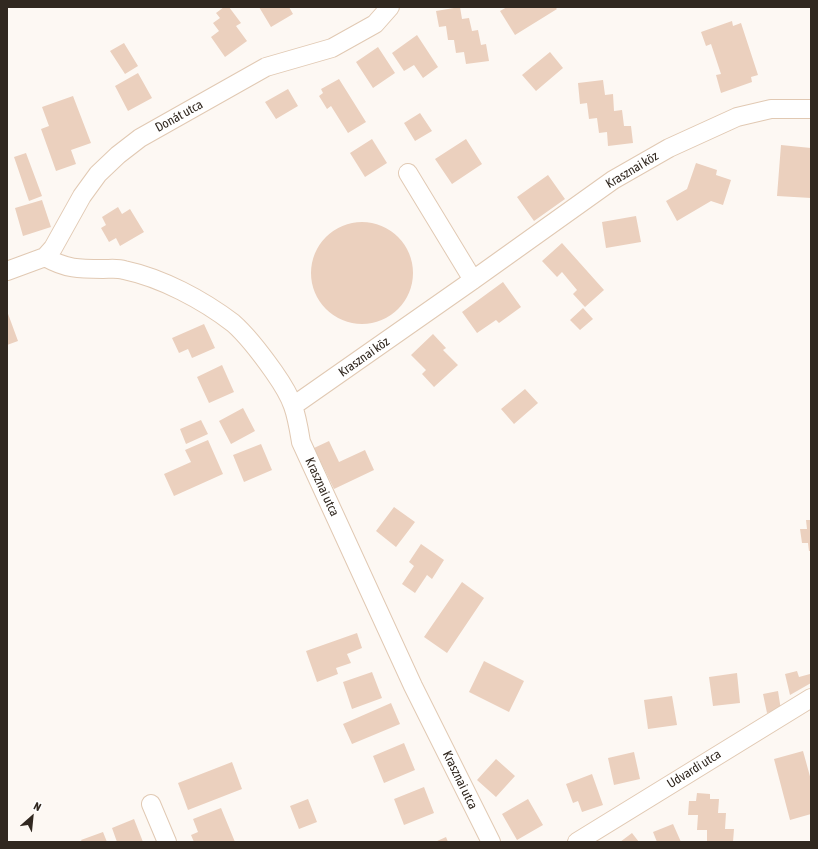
<!DOCTYPE html>
<meta charset="utf-8">
<style>
body{margin:0}
#map{position:relative;width:818px;height:849px;overflow:hidden;background:#fdf8f3;font-family:"Asap Condensed",sans-serif}
canvas{display:block}
.frame{position:absolute;inset:0;border:8px solid #312820;pointer-events:none}
.north{position:absolute;left:12px;top:797px;width:40px;height:40px;-webkit-text-stroke:3px #fff;paint-order:stroke;rotate:27deg;font-size:11px;font-weight:700;line-height:16px;text-align:center;color:#312820}
.north::after{content:'';display:block;margin:auto;width:14px;height:18px;background:#312820;clip-path:polygon(50% 0,100% 100%,50% 72%,0 100%)}
</style>
<div id="map">
<canvas width="818" height="849"></canvas>
<div class="frame"></div>
<div class="north">N</div>
</div>
<script>
const g = document.querySelector('canvas').getContext('2d');
g.lineJoin = 'round';
function fillPath(path, color) {
  g.fillStyle = color;
  g.fill(path, 'evenodd');
}
function trace(path, color, width, dash) {
  g.strokeStyle = color;
  g.lineWidth = width;
  g.lineCap = dash ? 'butt' : 'round';
  g.setLineDash(dash || []);
  g.stroke(path);
}
function drawText(font, color, halo, rows, align = 'center') {
  g.font = font + ' "Asap Condensed",sans-serif';
  g.lineWidth = 3;
  g.setLineDash([]);
  g.textBaseline = 'middle';
  g.strokeStyle = halo;
  g.fillStyle = color;
  for (const [text, x, y, turn = 0] of rows) {
    g.save();
    g.translate(x, y);
    g.rotate((+turn || 0) * Math.PI / 180);
    g.textAlign = isNaN(turn) ? turn : align;
    if (halo) g.strokeText(text, 0, 0);
    g.fillText(text, 0, 0);
    g.restore();
  }
}
const building = new Path2D(`
 M 224,7 L 229,7 L 241,23 L 236,26 L 247,41 L 225,57 L 211,37 L 219,31 L 213,23 L 220,18 L 216,13 Z
 M 259,7 L 289,7 L 293,14 L 271,27 Z
 M 460,7 L 462,19 L 469,18 L 472,31 L 478,30 L 481,45 L 486,44 L 489,61 L 466,64 L 464,52 L 456,53 L 454,40 L 448,40 L 446,26 L 439,27 L 436,11 Z
 M 507,7 L 555,7 L 557,9 L 515,35 L 500,11 Z
 M 732,21 L 733,26 L 741,23 L 758,75 L 751,77 L 752,82 L 721,93 L 716,75 L 721,74 L 711,44 L 706,46 L 701,32 Z
 M 417,35 L 438,67 L 423,78 L 414,65 L 404,71 L 392,53 Z
 M 124,43 L 138,66 L 125,74 L 110,51 Z
 M 378,47 L 395,73 L 373,88 L 356,62 Z
 M 550,52 L 563,68 L 536,91 L 522,75 Z
 M 138,73 L 152,98 L 128,111 L 115,86 Z
 M 339,79 L 366,122 L 348,133 L 331,106 L 327,109 L 319,96 L 323,93 L 321,89 Z
 M 603,80 L 605,95 L 613,94 L 614,111 L 622,110 L 624,126 L 631,126 L 633,143 L 608,146 L 607,132 L 599,133 L 597,118 L 589,119 L 587,103 L 580,104 L 578,83 Z
 M 288,89 L 298,106 L 276,119 L 265,102 Z
 M 73,96 L 91,143 L 71,150 L 76,164 L 56,171 L 41,129 L 49,126 L 42,107 Z
 M 420,113 L 432,131 L 415,141 L 404,123 Z
 M 372,139 L 387,163 L 365,177 L 350,153 Z
 M 466,139 L 482,164 L 452,184 L 435,159 Z
 M 781,145 L 811,148 L 811,198 L 777,196 Z
 M 26,153 L 42,196 L 29,201 L 14,157 Z
 M 696,163 L 717,170 L 716,175 L 731,180 L 723,205 L 711,201 L 677,221 L 666,201 L 687,189 Z
 M 548,175 L 565,199 L 534,221 L 517,197 Z
 M 42,200 L 51,227 L 23,236 L 15,208 Z
 M 118,207 L 122,214 L 130,209 L 144,232 L 120,246 L 116,238 L 109,242 L 101,228 L 106,225 L 102,217 Z
 M 636,216 L 641,242 L 606,248 L 602,222 Z
 M311 273a51 51 0 1 1 102 0a51 51 0 1 1-102 0Z
 M 562,243 L 604,290 L 585,307 L 573,294 L 577,290 L 562,272 L 557,277 L 542,261 Z
 M 503,282 L 521,307 L 499,323 L 496,320 L 477,333 L 462,312 Z
 M 583,308 L 593,319 L 580,330 L 570,320 Z
 M 7,311 L 18,341 L 7,345 Z
 M 204,324 L 215,348 L 192,358 L 188,349 L 179,353 L 172,338 Z
 M 433,334 L 446,348 L 443,350 L 458,365 L 434,387 L 422,374 L 426,370 L 411,355 Z
 M 222,365 L 234,392 L 209,403 L 197,377 Z
 M 525,389 L 538,403 L 514,424 L 501,409 Z
 M 243,408 L 255,431 L 231,444 L 219,421 Z
 M 201,420 L 208,434 L 186,444 L 180,429 Z
 M 208,440 L 223,474 L 174,496 L 164,474 L 191,462 L 185,450 Z
 M 329,441 L 339,462 L 365,450 L 374,470 L 334,489 L 314,448 Z
 M 261,444 L 272,470 L 244,482 L 233,455 Z
 M 394,507 L 415,522 L 396,547 L 376,531 Z
 M 806,520 L 811,520 L 811,551 L 809,551 L 808,543 L 802,543 L 800,529 L 807,529 Z
 M 421,544 L 444,560 L 432,579 L 427,575 L 415,593 L 402,584 L 414,566 L 409,562 Z
 M 462,582 L 484,598 L 447,653 L 424,637 Z
 M 357,633 L 362,648 L 347,654 L 351,663 L 336,668 L 338,674 L 317,682 L 306,651 Z
 M 484,661 L 524,681 L 509,712 L 469,692 Z
 M 797,671 L 799,677 L 810,674 L 811,683 L 790,695 L 785,674 Z
 M 372,672 L 382,698 L 352,709 L 343,682 Z
 M 737,673 L 740,703 L 713,706 L 709,677 Z
 M 778,691 L 781,710 L 767,713 L 763,694 Z
 M 672,696 L 677,725 L 648,729 L 644,700 Z
 M 391,703 L 400,724 L 352,744 L 343,724 Z
 M 404,743 L 415,770 L 384,783 L 373,756 Z
 M 803,751 L 811,780 L 811,814 L 790,820 L 774,759 Z
 M 634,752 L 640,779 L 614,785 L 608,758 Z
 M 496,759 L 515,776 L 496,797 L 477,780 Z
 M 232,762 L 242,789 L 188,810 L 178,783 Z
 M 592,774 L 603,805 L 582,812 L 578,801 L 573,803 L 566,784 Z
 M 424,787 L 434,813 L 404,825 L 394,799 Z
 M 697,793 L 710,794 L 710,799 L 719,799 L 718,813 L 726,813 L 725,829 L 734,829 L 733,842 L 707,842 L 707,830 L 697,830 L 698,815 L 688,815 L 689,801 L 696,801 Z
 M 308,799 L 317,822 L 299,829 L 290,806 Z
 M 528,799 L 543,825 L 517,840 L 502,814 Z
 M 221,808 L 235,842 L 194,842 L 191,835 L 198,832 L 193,819 Z
 M 134,819 L 143,842 L 117,842 L 112,828 Z
 M 673,824 L 681,842 L 657,842 L 653,832 Z
 M 103,832 L 107,842 L 82,842 L 81,840 Z
 M 632,833 L 639,842 L 620,842 Z
 M 446,837 L 448,842 L 435,842 Z`);
const street = new Path2D(`
 M 408,173 L 473,280
 M 45,257 C 66,269 79,269 103,269 C 110,269 118,268 124,270 C 162,278 203,300 233,323 C 249,337 262,355 274,372 C 281,382 289,394 293,406 C 297,417 299,430 301,442 L 413,686 L 491,842
 M 7,271 L 45,257 L 53,248 L 82,196 L 98,174 L 118,155 L 140,138 L 266,67 L 332,48 L 375,24 L 390,7
 M 293,406 L 473,280 L 613,180 L 669,148 L 737,117 L 771,109 L 811,109
 M 151,804 L 167,842
 M 577,842 L 811,698`);
const streetNames = [
 ["Donát utca",179,116,-29],
 ["Krasznai köz",632,170,-31],
 ["Krasznai köz",364,357,-35],
 ["Krasznai utca",322,487,65],
 ["Udvardi utca",694,769,-32],
 ["Krasznai utca",460,780,64]
];
fillPath(building, '#ebd0be');
trace(street, '#e1c9b3', 20);
trace(street, '#fff', 18);
drawText('13px', '#312820', '#fff', streetNames);
</script>
